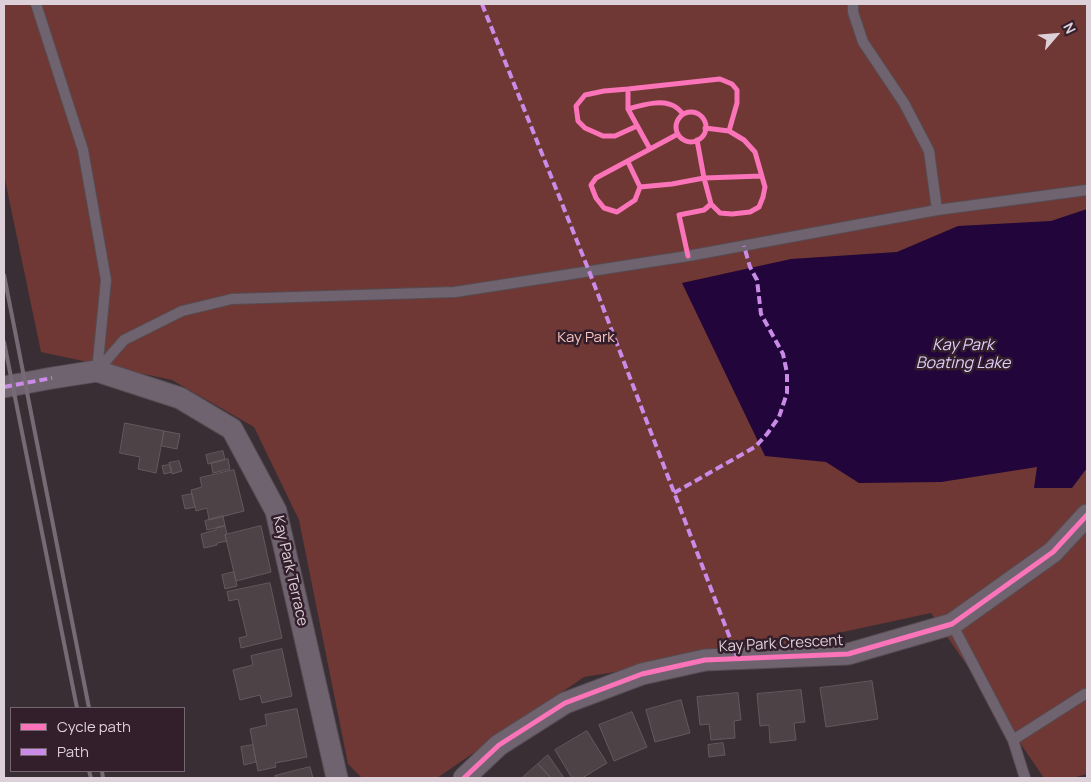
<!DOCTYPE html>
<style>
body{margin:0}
#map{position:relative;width:1091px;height:782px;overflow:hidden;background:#392e34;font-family:Manrope,sans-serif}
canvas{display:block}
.frame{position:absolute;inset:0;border:5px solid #ded0d8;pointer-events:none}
.legend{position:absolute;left:10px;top:707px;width:175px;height:65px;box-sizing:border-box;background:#331f2b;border:1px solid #776670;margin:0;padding:6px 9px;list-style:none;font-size:15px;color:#ded0d8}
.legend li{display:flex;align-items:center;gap:10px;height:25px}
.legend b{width:25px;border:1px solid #776670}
.north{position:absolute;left:1031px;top:10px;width:50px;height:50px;-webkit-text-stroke:4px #331f2b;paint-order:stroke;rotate:63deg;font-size:14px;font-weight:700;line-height:20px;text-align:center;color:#ded0d8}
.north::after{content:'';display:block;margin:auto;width:18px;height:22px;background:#ded0d8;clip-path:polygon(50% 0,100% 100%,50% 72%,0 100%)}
</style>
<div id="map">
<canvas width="1091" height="782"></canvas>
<div class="frame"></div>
<ul class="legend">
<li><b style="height:6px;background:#fb73b8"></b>Cycle path</li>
<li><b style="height:6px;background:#ca8be6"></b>Path</li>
</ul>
<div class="north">N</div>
</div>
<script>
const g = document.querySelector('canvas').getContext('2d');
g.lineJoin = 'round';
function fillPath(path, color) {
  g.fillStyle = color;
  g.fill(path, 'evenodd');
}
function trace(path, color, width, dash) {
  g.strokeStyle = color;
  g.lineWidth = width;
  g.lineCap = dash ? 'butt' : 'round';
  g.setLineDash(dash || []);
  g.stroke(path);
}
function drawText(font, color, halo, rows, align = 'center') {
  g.font = font + ' Manrope,sans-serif';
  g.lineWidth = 5;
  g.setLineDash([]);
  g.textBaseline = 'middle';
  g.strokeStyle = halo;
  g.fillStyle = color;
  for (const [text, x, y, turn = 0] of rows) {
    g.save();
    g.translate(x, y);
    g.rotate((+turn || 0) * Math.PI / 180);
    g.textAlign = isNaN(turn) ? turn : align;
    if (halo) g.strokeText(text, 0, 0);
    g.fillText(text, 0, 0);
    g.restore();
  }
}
const green = new Path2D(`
 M 4,4 L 1087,4 L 1087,774 L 1072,778 L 1044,778 L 931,613 L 792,643 L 584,677 L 437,778 L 362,778 L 348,764 L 299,520 L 254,427 L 172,380 L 41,352 L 4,175 Z`);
const water = new Path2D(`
 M 1087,209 L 1087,468 L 1072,488 L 1034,488 L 1037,467 L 941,482 L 859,483 L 826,462 L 765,456 L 682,283 L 791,259 L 897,252 L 958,226 L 1051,221 Z`);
const building = new Path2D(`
 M 125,423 L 164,431 L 156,473 L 138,469 L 140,457 L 120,453 Z
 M 164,431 L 180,434 L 177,449 L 162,446 Z
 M 223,451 L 225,460 L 208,464 L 206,455 Z
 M 228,459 L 230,469 L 213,473 L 211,463 Z
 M 179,461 L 182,471 L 172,474 L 169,463 Z
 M 170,465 L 172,472 L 164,474 L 162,466 Z
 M 234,470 L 244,511 L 209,520 L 207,508 L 196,511 L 191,490 L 202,487 L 200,478 Z
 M 192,494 L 195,507 L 185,509 L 182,496 Z
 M 223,516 L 225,526 L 207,530 L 205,521 Z
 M 225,526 L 227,534 L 225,535 L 227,541 L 217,543 L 217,545 L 204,548 L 201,534 L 216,530 L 216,528 Z
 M 261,526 L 271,572 L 236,581 L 225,535 Z
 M 234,572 L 237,586 L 225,589 L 222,575 Z
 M 270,583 L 282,638 L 241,648 L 239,638 L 247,636 L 238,599 L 229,601 L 227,592 Z
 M 282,649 L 292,696 L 262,703 L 260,695 L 240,700 L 233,670 L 253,665 L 251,656 Z
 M 872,681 L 878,719 L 826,727 L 820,688 Z
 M 801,690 L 805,722 L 794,723 L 796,740 L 770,743 L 769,725 L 760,726 L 757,694 Z
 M 738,693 L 741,720 L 734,721 L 735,738 L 711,740 L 709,724 L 700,725 L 697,697 Z
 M 681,700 L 690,733 L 655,742 L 646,710 Z
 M 297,709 L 307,757 L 275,763 L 276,767 L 258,771 L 250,729 L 267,725 L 265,715 Z
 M 632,712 L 647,747 L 614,761 L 599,725 Z
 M 587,731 L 607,763 L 582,778 L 572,778 L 555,750 Z
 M 723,743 L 725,755 L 709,757 L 708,745 Z
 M 253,745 L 256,762 L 244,765 L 241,747 Z
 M 548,755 L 564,778 L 551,778 L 538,764 Z
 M 538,764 L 551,778 L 522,778 Z
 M 310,767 L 313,778 L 276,778 L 275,776 Z`);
const lane = new Path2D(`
 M 36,4 L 83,150 L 106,280 L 97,371
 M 853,4 L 853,12 L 863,42 L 904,103 L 929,151 L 937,210
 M 97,371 L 124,340 L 182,311 L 232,299 L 455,292 L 688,256 L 937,210 L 1087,190
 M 952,624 L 1013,740 L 1025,778
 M 1013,740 L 1085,694`);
const street = new Path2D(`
 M 4,387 L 52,378 L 97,371 L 180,398 L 232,429 L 276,511 L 337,778
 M 464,778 L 499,745 L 565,703 L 642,674 L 705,660 L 848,654 L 952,624 L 1053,552 L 1087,515`);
const rail = new Path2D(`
 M 4,275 L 89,708
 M 4,342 L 77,708
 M 89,771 L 91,778
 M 102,771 L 103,778`);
const quiet = new Path2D(`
 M 482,4 L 589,271 L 738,659
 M 4,387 L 52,378
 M 674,493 L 755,447 L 767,434 L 779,417 L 787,393 L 787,373 L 783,354 L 761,314 L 757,280 L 750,267 L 744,246`);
const cycleway = new Path2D(`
 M 628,89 L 604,91 L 585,95 L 576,106 L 578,121 L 585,128 L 603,136 L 615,136 L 637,126
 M 628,109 L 628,89 L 720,79 L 732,84 L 737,90 L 737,103 L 729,131
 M676 127a15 15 0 1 1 30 0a15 15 0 1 1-30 0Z
 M 697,140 L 704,178 L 711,204 L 720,213 L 732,214 L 750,212 L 759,207 L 763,197 L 765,187 L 755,152 L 744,140 L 729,131 L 705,128
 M 650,149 L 628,109 C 642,105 664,98 677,108 C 680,110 681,112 683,114
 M 628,162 L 640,187 L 635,200 L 617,212 L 604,208 L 596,198 L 591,185 L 596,178 L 678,134
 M 640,187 L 672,184 L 704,178 L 762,176
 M 688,256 L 679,215 L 704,210 L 711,204
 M 464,778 L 499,745 L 565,703 L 642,674 L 705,660 L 848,654 L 952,624 L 1053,552 L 1087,515`);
const parkNames = [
 ["Kay Park",586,338]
];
const streetNames = [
 ["Kay Park Terrace",290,571,77],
 ["Kay Park Crescent",781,644,-3]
];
const waterNames = [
 ["Kay Park",963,346],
 ["Boating Lake",963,364]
];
fillPath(green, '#6f3834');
fillPath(water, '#21053b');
fillPath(building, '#4d4246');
trace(building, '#64595d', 1);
trace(lane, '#564c52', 12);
trace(street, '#564c52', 23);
trace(lane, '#706370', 10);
trace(street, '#706370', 21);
trace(rail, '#766b75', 4);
trace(quiet, '#ca8be6', 4, [8, 4]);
trace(cycleway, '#fb73b8', 5);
drawText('15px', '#fbc5be', '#331f2b', parkNames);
drawText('15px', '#ded0d8', '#331f2b', streetNames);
drawText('italic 16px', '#dfcffd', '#331f2b', waterNames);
</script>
